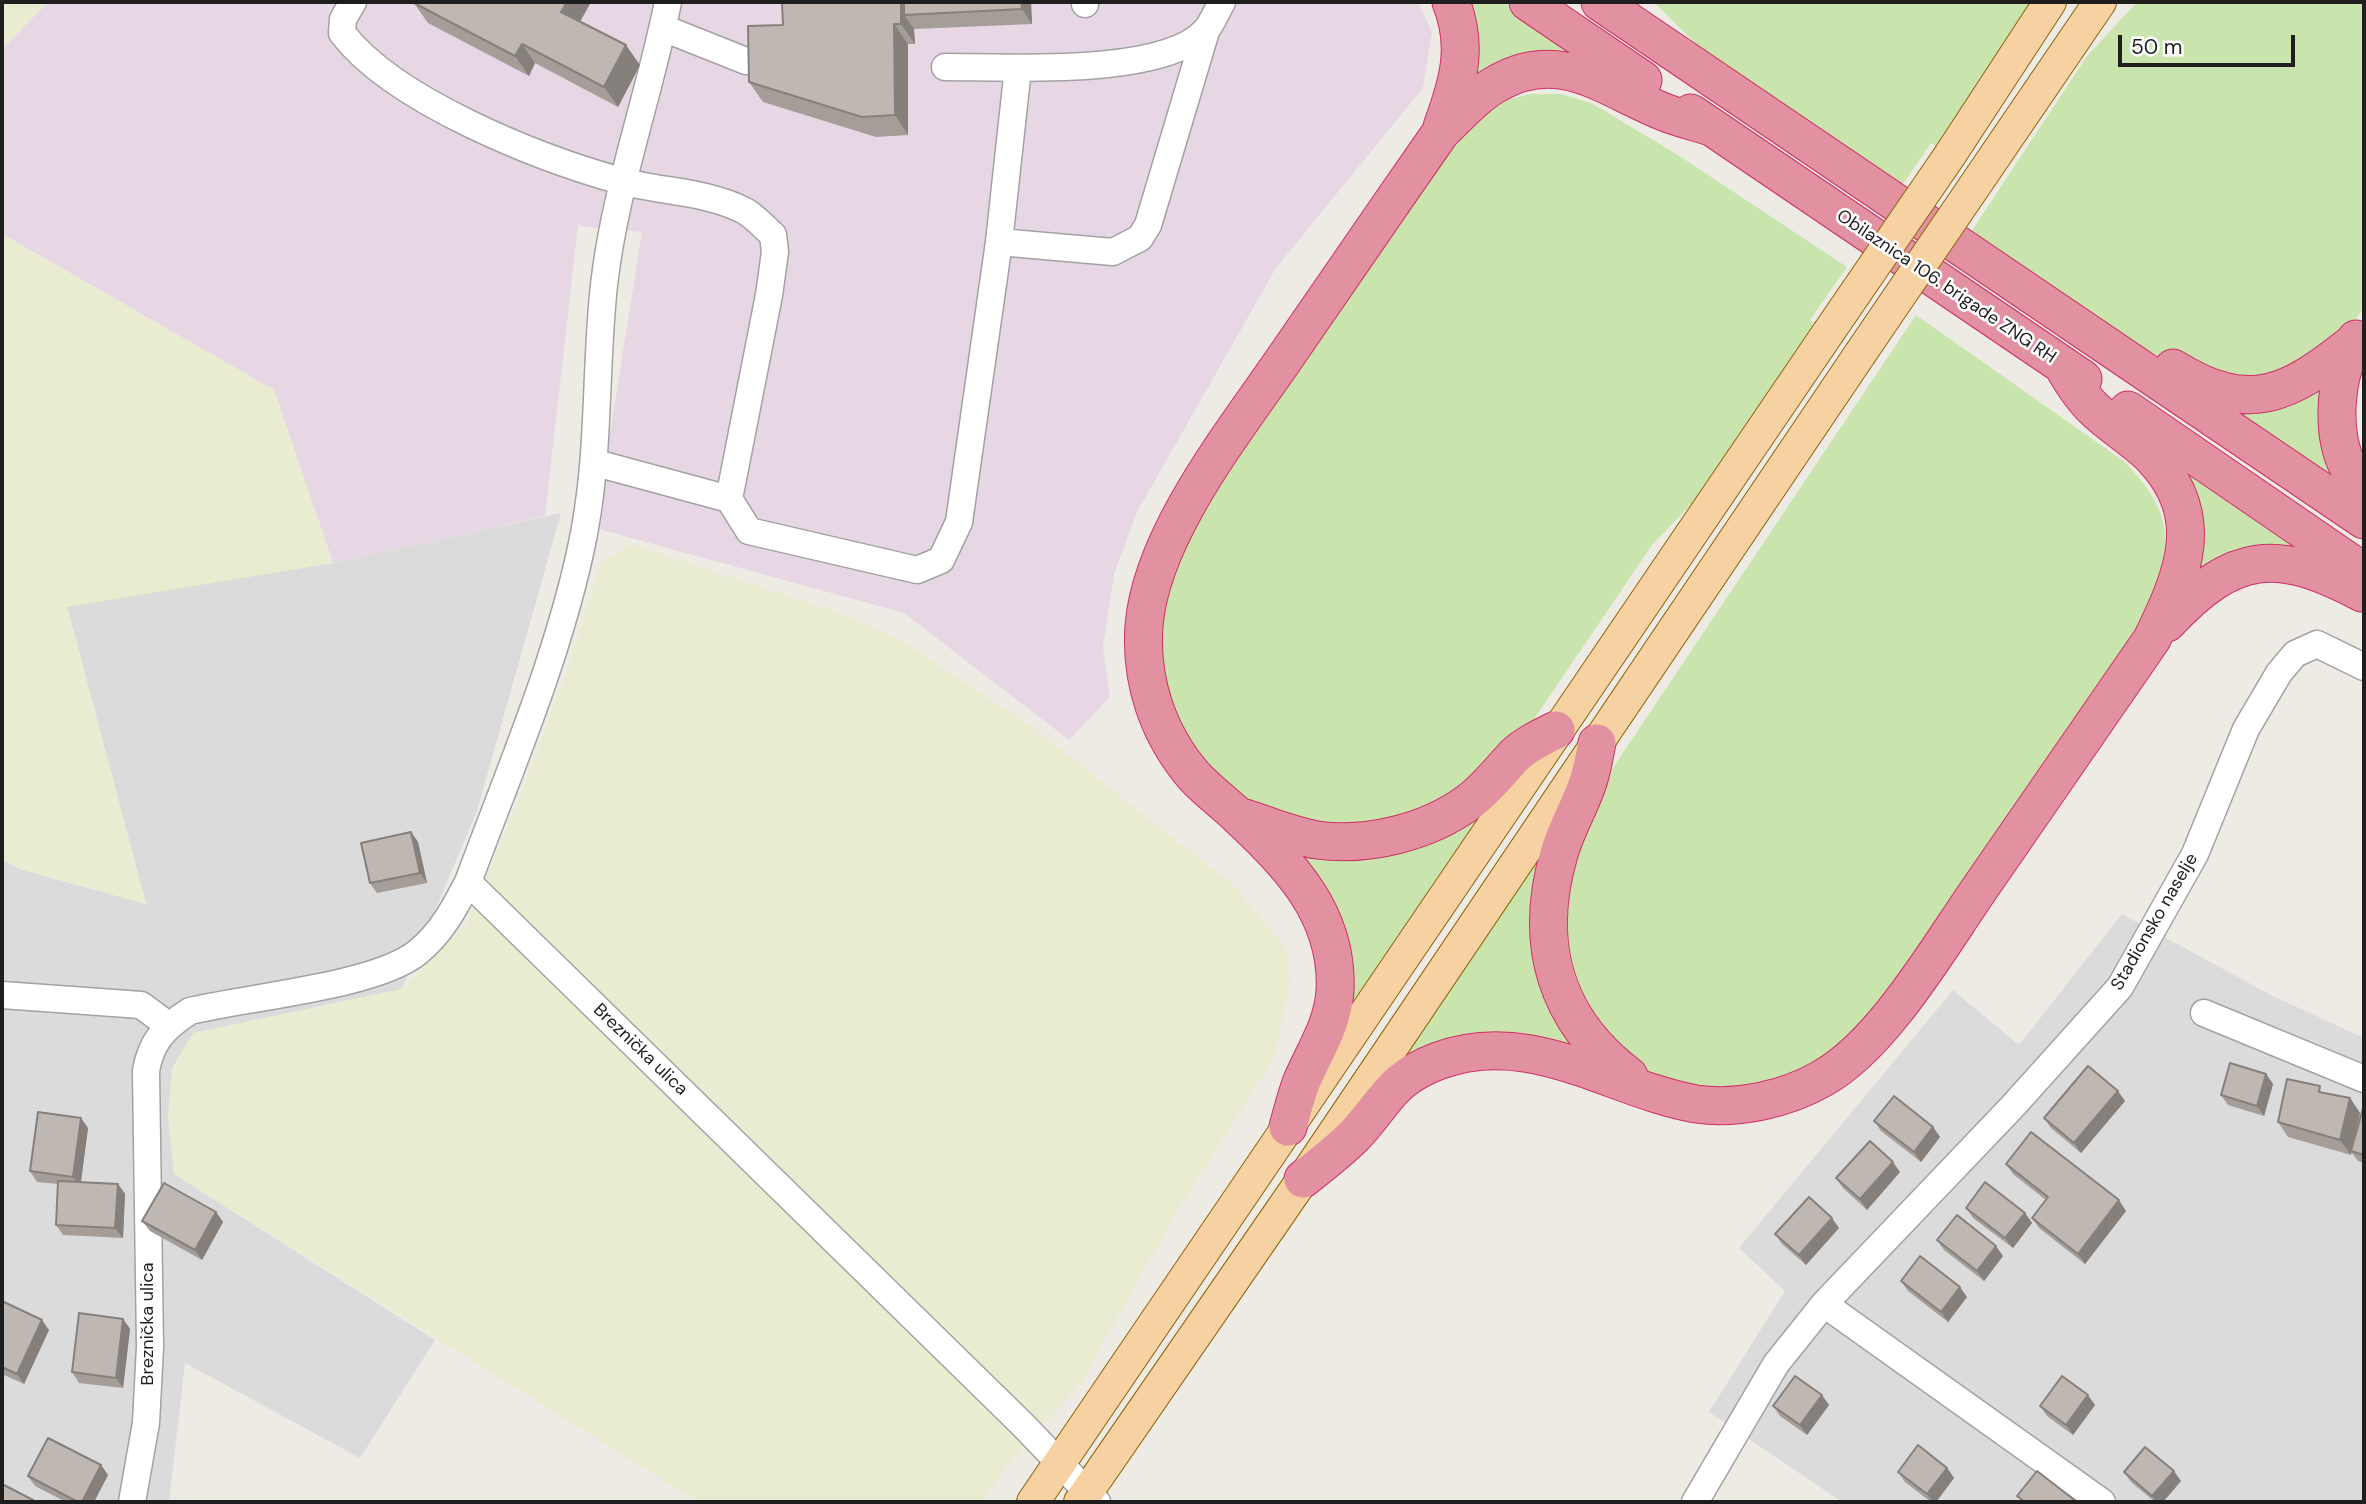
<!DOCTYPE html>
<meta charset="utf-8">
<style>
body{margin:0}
#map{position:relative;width:2366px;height:1504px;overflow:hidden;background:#eeebe5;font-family:"DM Sans",sans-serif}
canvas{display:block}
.frame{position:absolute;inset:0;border:4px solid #1e1e1e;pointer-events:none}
.scale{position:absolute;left:2118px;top:35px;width:177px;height:32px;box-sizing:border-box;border:4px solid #1e1e1e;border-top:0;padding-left:9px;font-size:21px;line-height:24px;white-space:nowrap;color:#1e1e1e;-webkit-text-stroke:5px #fff;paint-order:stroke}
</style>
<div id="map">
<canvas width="2366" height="1504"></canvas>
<div class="frame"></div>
<div class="scale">50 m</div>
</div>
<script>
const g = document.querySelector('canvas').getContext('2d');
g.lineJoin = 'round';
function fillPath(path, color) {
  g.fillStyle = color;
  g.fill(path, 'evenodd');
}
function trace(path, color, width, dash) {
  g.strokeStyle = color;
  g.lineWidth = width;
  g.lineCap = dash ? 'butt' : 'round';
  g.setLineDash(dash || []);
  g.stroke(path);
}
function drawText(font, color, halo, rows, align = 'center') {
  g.font = font + ' "DM Sans",sans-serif';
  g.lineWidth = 5;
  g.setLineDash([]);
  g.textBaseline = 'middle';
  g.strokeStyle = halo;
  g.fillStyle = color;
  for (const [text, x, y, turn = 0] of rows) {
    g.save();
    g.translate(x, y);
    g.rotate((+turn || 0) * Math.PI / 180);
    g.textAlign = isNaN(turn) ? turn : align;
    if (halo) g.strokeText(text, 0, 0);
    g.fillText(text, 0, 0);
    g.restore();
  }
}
const residential = new Path2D(`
 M 561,513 L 477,811 L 402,989 L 194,1033 L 174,1174 L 435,1340 L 360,1458 L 185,1363 L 169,1502 L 2,1502 L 2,859 L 20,869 L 146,904 L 67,606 L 333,563 Z
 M 2122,914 L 2271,995 L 2364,1038 L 2364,1502 L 1842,1502 L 1709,1412 L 1785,1291 L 1739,1248 L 1953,990 L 2019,1045 Z`);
const industrial = new Path2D(`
 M 48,2 L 1418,2 L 1432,32 L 1423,88 L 1276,268 L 1137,512 L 1114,574 L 1103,647 L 1110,697 L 1069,740 L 904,613 L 595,528 L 642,232 L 578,226 L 545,516 L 333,563 L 274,390 L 2,234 L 2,49 Z`);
const farmland = new Path2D(`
 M 2,2 L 48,2 L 2,49 Z
 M 2,234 L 274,390 L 333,563 L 67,607 L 146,904 L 20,869 L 2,859 Z
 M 631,544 L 834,611 L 899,639 L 1035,729 L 1233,885 L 1286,948 L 1290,981 L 1274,1058 L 1174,1216 L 1081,1383 L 1011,1461 L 981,1502 L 698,1502 L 174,1174 L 168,1118 L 172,1068 L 193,1033 L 402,989 L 466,925 L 522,791 L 568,667 L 601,563 Z`);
const grass = new Path2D(`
 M 1467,2 L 1503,2 L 1585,56 L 1473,87 Z
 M 1654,2 L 2033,2 L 1939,148 L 1931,143 L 1901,187 L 1702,50 Z
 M 2137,2 L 2364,2 L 2364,307 L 2349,330 L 2273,386 L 2199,377 L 2104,327 L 1969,235 L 2087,56 Z
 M 1529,94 L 1562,94 L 1593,104 L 1678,155 L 1847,267 L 1810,320 L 1817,326 L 1702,493 L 1652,545 L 1522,737 L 1497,767 L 1401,825 L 1294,827 L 1206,780 L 1168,724 L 1155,607 L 1192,520 L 1446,144 L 1495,103 Z
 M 1916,315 L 2125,462 C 2175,515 2170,539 2155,606 L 1876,1015 L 1796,1085 L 1676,1092 L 1596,1041 L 1554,934 L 1584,811 Z
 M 2326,376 L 2347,486 L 2217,400 Z
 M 2182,462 L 2311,550 L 2198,580 Z
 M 1488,812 L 1347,1016 L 1289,841 Z
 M 1544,847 L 1587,1056 L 1400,1059 Z`);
const minor = new Path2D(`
 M 353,2 L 343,19 L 342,33 C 394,101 538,158 621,181 C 661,192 707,191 745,211 C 755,217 764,227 773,235 L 775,252 L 769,295 L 729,499
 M 1085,4 L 1085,2
 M 663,28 L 746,61
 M 945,67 C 1005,67 1165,77 1206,30 C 1213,22 1217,10 1222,2
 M 999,242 L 1113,252 L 1140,238 L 1148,225 L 1206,31
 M 596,463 L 729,499 L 749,531 L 917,570 L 941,560 L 959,522 L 999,242 L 1018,68
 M 468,882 C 508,774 555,666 580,553 C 601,460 594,377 604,285 C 615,188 649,97 668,2
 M 2,995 L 141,1005 L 168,1025
 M 2204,1013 L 2364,1079
 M 1824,1304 L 2102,1502
 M 132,1502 L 146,1423 L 150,1347 L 146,1071 C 151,1041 165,1027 190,1011 C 248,997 377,986 418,952 C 442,932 454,909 468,882 L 1023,1425 L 1097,1502
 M 1695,1502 L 1776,1364 L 1824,1304 L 2013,1106 L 2120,987 L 2195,854 L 2246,729 L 2279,673 L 2295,654 L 2317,644 L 2364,667`);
const major = new Path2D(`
 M 1950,155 L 2050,2
 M 1982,175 L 2100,2
 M 1033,1502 L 1828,333
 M 1080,1502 L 1303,1179 L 1860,354`);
const highway = new Path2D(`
 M 1528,2 L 1643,80
 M 1600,2 L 2364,520
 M 1691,113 L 2083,379
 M 1442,127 C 1458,83 1469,47 1451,2
 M 2356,339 C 2335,373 2330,431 2348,467 C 2352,475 2359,483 2364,490
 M 2173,368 C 2250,416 2289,394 2353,343
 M 2128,410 L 2364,572
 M 2167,623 C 2234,551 2277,548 2362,593
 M 1597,743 C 1594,757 1592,772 1587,785 C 1579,808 1566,829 1559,854 C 1533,943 1555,1020 1629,1076
 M 1245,818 C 1269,826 1293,836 1317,840 C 1368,847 1429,832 1470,801 C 1488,787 1500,771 1515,755 C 1527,744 1542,737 1556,730
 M 1288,1127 C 1292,1112 1296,1097 1301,1083 C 1314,1052 1333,1025 1335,991 C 1339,914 1289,864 1237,815 C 1223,802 1207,790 1194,776 C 1158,734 1140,681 1144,626 C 1151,533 1238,427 1289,352 C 1340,278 1390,205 1441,132 C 1459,115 1477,94 1498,83 C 1561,47 1608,90 1664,112 C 1679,118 1695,122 1711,127
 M 1303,1179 C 1321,1165 1339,1151 1355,1135 C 1386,1102 1390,1079 1438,1061 C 1530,1026 1611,1089 1696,1104 C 1738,1110 1787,1099 1823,1078 C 1883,1044 1938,949 1978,891 C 2036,807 2094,723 2152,639 C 2183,575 2209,516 2151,456 C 2134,439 2111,426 2093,408 C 2080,395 2071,380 2062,365`);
const majorBridge = new Path2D(`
 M 1828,333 L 1950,155
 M 1860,354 L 1982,175`);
const wall = new Path2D(`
 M 782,2 L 1031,2 L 1032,24 L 914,29 L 915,44 L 908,44 L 908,135 L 876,137 L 763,102 L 749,82 L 783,25 Z
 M 414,3 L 580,22 L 640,65 L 618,107 L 535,63 L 529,76 L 428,23 Z
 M 411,832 L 418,842 L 427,883 L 377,893 L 370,883 Z
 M 2266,1074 L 2273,1084 L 2264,1116 L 2228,1105 L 2221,1095 Z
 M 2325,1093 L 2350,1098 L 2360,1113 L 2354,1142 L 2364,1108 L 2364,1163 L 2358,1161 L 2351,1152 L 2351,1155 L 2288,1137 L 2278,1122 Z
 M 2125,1101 L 2081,1153 L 2051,1128 L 2044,1118 Z
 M 1874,1121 L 1933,1127 L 1940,1137 L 1921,1162 L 1881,1131 Z
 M 88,1128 L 81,1182 L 118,1184 L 125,1194 L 123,1238 L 63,1235 L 56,1225 L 58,1184 L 37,1182 L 30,1171 Z
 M 2006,1164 L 2126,1211 L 2085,1264 L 2039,1228 L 2032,1218 L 2046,1200 L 2013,1174 Z
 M 1900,1172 L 1867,1210 L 1843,1188 L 1836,1178 Z
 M 1966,1208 L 2025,1213 L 2032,1223 L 2013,1248 L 1973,1218 Z
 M 216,1212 L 223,1222 L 202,1260 L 150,1231 L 142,1221 Z
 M 1839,1228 L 1806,1265 L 1782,1244 L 1775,1234 Z
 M 1937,1240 L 2003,1256 L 1984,1281 L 1944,1250 Z
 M 1901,1281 L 1967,1297 L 1948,1322 L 1908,1291 Z
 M 2,1303 L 49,1330 L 24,1384 L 2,1374 Z
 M 123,1319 L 130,1329 L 123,1388 L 79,1383 L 72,1372 Z
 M 1829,1405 L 1807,1435 L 1780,1416 L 1773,1406 Z
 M 2095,1405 L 2073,1435 L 2047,1416 L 2040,1406 Z
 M 101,1465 L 108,1475 L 94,1502 L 66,1502 L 35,1486 L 28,1476 Z
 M 1947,1468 L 1954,1478 L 1936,1502 L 1931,1502 L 1905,1482 L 1898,1472 Z
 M 2124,1472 L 2181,1481 L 2163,1502 L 2155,1502 L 2131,1482 Z`);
const shadedWall = new Path2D(`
 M 567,2 L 591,2 L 575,31 L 561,12 Z
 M 901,2 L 914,2 L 904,15 L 914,29 L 915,44 L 901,24 Z
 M 1021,2 L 1031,2 L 1032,24 L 1022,9 Z
 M 894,24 L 908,44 L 908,135 L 895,115 Z
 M 522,44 L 535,63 L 529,76 L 515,56 Z
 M 626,45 L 640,65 L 618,107 L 604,87 Z
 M 411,832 L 418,842 L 427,883 L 420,873 Z
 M 2266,1074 L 2273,1084 L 2264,1116 L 2257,1106 Z
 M 2118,1091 L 2125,1101 L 2081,1153 L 2074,1143 Z
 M 2350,1098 L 2360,1113 L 2351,1155 L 2340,1140 Z
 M 81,1118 L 88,1128 L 80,1188 L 73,1177 Z
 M 1933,1127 L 1940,1137 L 1921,1162 L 1914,1152 Z
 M 1893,1162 L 1900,1172 L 1867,1210 L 1860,1199 Z
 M 118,1184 L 125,1194 L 123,1238 L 115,1228 Z
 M 2119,1200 L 2126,1211 L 2085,1264 L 2078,1254 Z
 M 216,1212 L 223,1222 L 202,1260 L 195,1250 Z
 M 2025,1213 L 2032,1223 L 2013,1248 L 2005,1238 Z
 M 1832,1218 L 1839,1228 L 1806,1265 L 1799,1255 Z
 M 1996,1246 L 2003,1256 L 1984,1281 L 1977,1271 Z
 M 1960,1287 L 1967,1297 L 1948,1322 L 1941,1312 Z
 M 123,1319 L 130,1329 L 123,1388 L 116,1378 Z
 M 42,1320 L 49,1330 L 24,1384 L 17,1374 Z
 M 1822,1395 L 1829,1405 L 1807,1435 L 1800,1425 Z
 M 2088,1395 L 2095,1405 L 2073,1435 L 2066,1425 Z
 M 101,1465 L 108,1475 L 94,1502 L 82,1502 Z
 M 1947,1468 L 1954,1478 L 1936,1502 L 1933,1502 L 1927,1494 Z
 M 2174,1471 L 2181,1481 L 2163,1502 L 2156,1502 L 2152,1496 Z`);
const building = new Path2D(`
 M 415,2 L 567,2 L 561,12 L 626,45 L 604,87 L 522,44 L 515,56 L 414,3 Z
 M 782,2 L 901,2 L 901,24 L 894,24 L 895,115 L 862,117 L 749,82 L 748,26 L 783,25 Z
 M 904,2 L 1021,2 L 1022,9 L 904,15 Z
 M 411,832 L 420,873 L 370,883 L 361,843 Z
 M 2230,1063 L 2266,1074 L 2257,1106 L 2221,1095 Z
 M 2088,1066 L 2118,1091 L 2074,1143 L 2044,1118 Z
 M 2287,1079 L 2320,1086 L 2319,1092 L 2350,1098 L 2340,1140 L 2278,1122 Z
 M 1894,1096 L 1933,1127 L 1914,1152 L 1874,1121 Z
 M 2363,1108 L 2364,1108 L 2364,1155 L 2351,1151 Z
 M 38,1112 L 81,1118 L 73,1177 L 30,1171 Z
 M 2031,1132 L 2119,1200 L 2078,1254 L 2032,1218 L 2048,1197 L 2006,1164 Z
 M 1870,1141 L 1893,1162 L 1860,1199 L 1836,1178 Z
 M 58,1181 L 118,1184 L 115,1228 L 56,1225 Z
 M 1985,1182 L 2025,1213 L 2005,1238 L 1966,1208 Z
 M 164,1183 L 216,1212 L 195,1250 L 142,1221 Z
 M 1809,1197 L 1832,1218 L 1799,1255 L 1775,1234 Z
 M 1957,1215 L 1996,1246 L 1977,1271 L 1937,1240 Z
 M 1920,1256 L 1960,1287 L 1941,1312 L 1901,1281 Z
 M 2,1301 L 42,1320 L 17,1374 L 2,1367 Z
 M 79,1313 L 123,1319 L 116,1378 L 72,1372 Z
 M 1795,1376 L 1822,1395 L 1800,1425 L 1773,1406 Z
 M 2062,1376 L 2088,1395 L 2066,1425 L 2040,1406 Z
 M 48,1438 L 101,1465 L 82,1502 L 78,1502 L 28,1476 Z
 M 1918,1445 L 1947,1468 L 1927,1494 L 1898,1472 Z
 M 2145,1447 L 2174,1471 L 2152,1496 L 2124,1472 Z
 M 2037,1471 L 2077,1502 L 2025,1502 L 2017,1496 Z
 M 2,1484 L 33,1500 L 32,1502 L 2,1502 Z`);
const streetNames = [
 ["Obilaznica 106. brigade ZNG RH",1946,287,34],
 ["Stadionsko naselje",2155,922,-60],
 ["Breznička ulica",640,1050,44],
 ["Breznička ulica",148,1324,-90]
];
fillPath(residential, '#dcdbdb');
fillPath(industrial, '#e7d7e4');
fillPath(farmland, '#eaecd1');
fillPath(grass, '#c9e5ad');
trace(minor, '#a2a2a2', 29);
trace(major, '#8f6209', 34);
trace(highway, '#cf2f67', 39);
trace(minor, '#fff', 26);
trace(major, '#f6d1a2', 32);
trace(highway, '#e191a0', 37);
trace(majorBridge, '#8f6209', 34, []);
trace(majorBridge, '#f6d1a2', 32);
fillPath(wall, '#a49d98');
fillPath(shadedWall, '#86807c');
fillPath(building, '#bfb7b1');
trace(building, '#86807c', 2);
drawText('18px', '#1e1e1e', '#fff', streetNames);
</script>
